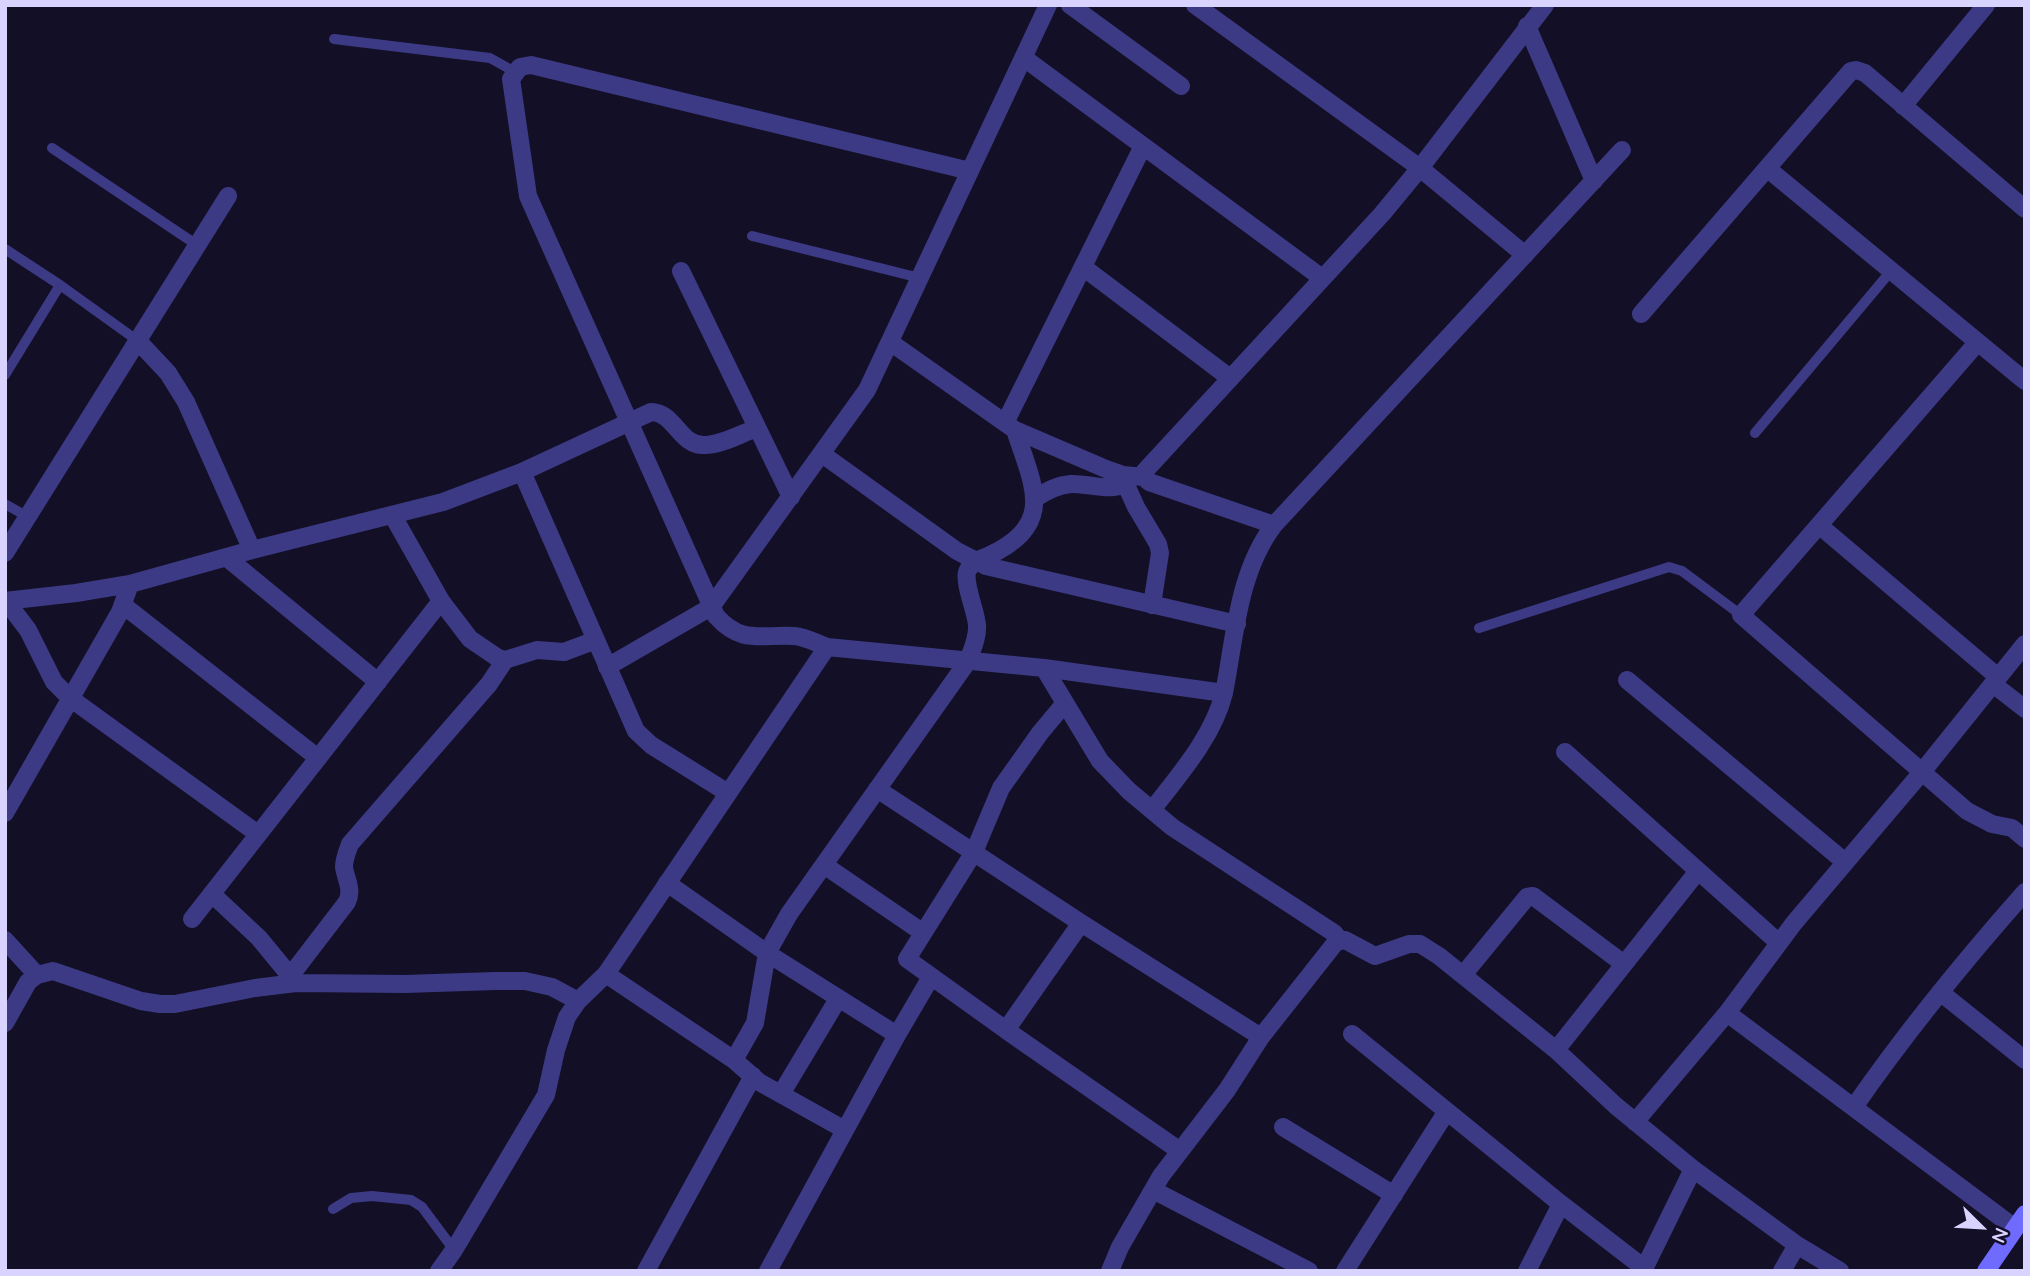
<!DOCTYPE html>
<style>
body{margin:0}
#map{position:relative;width:2030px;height:1276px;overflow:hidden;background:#130f26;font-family:Quicksand,sans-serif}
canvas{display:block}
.frame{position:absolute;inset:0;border:7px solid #d9d4ff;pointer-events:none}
.north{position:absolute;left:1946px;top:1192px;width:70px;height:70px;-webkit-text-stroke:5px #130f26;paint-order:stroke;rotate:114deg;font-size:19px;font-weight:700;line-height:28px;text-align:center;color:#d9d4ff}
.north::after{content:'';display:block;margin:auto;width:24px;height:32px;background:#d9d4ff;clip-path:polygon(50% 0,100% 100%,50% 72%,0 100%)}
</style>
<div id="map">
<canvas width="2030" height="1276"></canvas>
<div class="frame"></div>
<div class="north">N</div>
</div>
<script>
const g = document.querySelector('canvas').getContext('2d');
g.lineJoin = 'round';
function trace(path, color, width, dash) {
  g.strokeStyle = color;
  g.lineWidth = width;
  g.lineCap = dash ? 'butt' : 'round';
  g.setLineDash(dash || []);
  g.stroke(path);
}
const lane = new Path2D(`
 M 334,39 L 490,58 L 515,72
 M 52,148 L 197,245
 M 752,236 L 920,278
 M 5,249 L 60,285 L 138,341
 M 5,375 L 60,285
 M 1755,433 L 1891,271
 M 5,504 L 28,517
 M 1479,628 L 1669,567 L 1682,571 L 1741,615
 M 333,1209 L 351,1198 L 372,1196 L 411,1200 L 422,1207 L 454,1250`);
const street = new Path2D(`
 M 1070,5 L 1181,86
 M 1195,5 L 1420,168 L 1545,5
 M 1527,26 L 1594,181
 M 1024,58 L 1322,278
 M 1903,106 L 1986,5
 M 1768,169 L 2025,381
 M 1083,267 L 1230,378
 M 681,271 L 791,497
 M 1641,314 L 1851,71 L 1856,70 L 1865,73 L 2025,209
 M 138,341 L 168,373 L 186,402 L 252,550
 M 890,342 L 1015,430 L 1106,469 L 1123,475 L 1144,477
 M 1977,343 L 1741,615 L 1967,811 L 1992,824 L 2012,828 L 2025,839
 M 1005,423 L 1143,146
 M 822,454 L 957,551 L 986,566 L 1237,624
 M 522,472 L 636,731 L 651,745 L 728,793
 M 1126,485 L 1136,507 L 1158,544 L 1160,553 L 1152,605
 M 1034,499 C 1046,491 1057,485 1071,484 C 1092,483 1117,496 1132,477
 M 1274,525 L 1149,482 L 1144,477 L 1144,472 L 1382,214 L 1420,168 L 1525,255
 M 1820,526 L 1998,677
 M 5,553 L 228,196
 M 226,557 L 378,682
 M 5,601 L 76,593 L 130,584 L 252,550 L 443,502 L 522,472 L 651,412 C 675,412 680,447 705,445 C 722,445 742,433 757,428
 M 6,601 L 28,630 L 54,682 L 70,698 L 258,834
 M 441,601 L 470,639 L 498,658 L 505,660 L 537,650 L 564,652 L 596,640
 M 123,605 L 318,758
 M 827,647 C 816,643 806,637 794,636 C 761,634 742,645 716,616 L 528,196 L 511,79 L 520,67 L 531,65 L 970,171
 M 607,667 L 711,607 L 867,390 L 1048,5
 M 1044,668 L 1100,761 L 1129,791 L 1172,827 L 1334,933 L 1340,940
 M 1627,680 L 1845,862
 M 1993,684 L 2025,709
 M 1565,752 L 1779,943
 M 877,789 L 1081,923 L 1261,1037
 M 1152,810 C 1179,775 1213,737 1224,693
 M 5,813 L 120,612 L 130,584
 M 824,865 L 922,932
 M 667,883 L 767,953 L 897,1035
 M 212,894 L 259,938 L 296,983
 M 192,919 L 441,601 L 393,516
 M 1081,923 L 1006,1030 L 1180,1151
 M 5,940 L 37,975
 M 606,974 L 734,1060 L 759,1082 L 845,1130
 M 291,975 L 347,902 C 353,890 346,880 344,867 C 344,859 347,852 350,844 L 489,684 L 505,660
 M 1463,975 L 1527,897 L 1533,896 L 1624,964
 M 1940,992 L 2025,1060
 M 1727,1013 L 2015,1228
 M 5,1023 L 28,982 L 37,975 L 53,971 L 141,1001 L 160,1004 L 175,1004 L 255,988 L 296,983 L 405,984 L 495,981 L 525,981 L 552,987 L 578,1001
 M 1006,1030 L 907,959 L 974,852 L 1001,788 L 1040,733 L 1065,703
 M 1352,1034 L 1561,1204 L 1644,1268
 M 1556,1050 L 1698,871
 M 734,1060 L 755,1023 L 767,953 L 789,914 L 968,661 C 972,650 978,637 977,625 C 976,611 964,585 967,572 C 970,563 980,559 988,556 C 1056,524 1034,488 1015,430
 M 781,1094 L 838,999
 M 1854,1107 C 1906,1032 1964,961 2025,892
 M 1635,1122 L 1727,1013 L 1794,923 L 1922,772 L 2025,644
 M 1283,1127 L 1394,1195
 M 1153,1190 L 1309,1271
 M 439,1271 L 454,1250 L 546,1095 L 556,1050 L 567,1017 L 578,1001 L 606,974 L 827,647 L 1044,668 L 1224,693 C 1235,637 1238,572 1274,525 L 1622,150
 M 646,1271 L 753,1076
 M 768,1271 L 897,1035 L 931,977
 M 1110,1271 L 1120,1247 L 1161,1176 L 1227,1090 L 1261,1037 L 1336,942 L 1345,940 L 1375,956 L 1409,944 L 1420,944 L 1439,956 L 1556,1050 L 1616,1106 L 1693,1169 L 1797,1245 L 1840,1271
 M 1345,1271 L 1447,1111
 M 1527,1271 L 1561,1204
 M 1643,1271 L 1693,1169
 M 1782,1271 L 1797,1245`);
const secondary = new Path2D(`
 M 1986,1271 L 2025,1214`);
trace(lane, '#3d3a85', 10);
trace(street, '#3d3a85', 18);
trace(secondary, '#6f6bff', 18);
</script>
